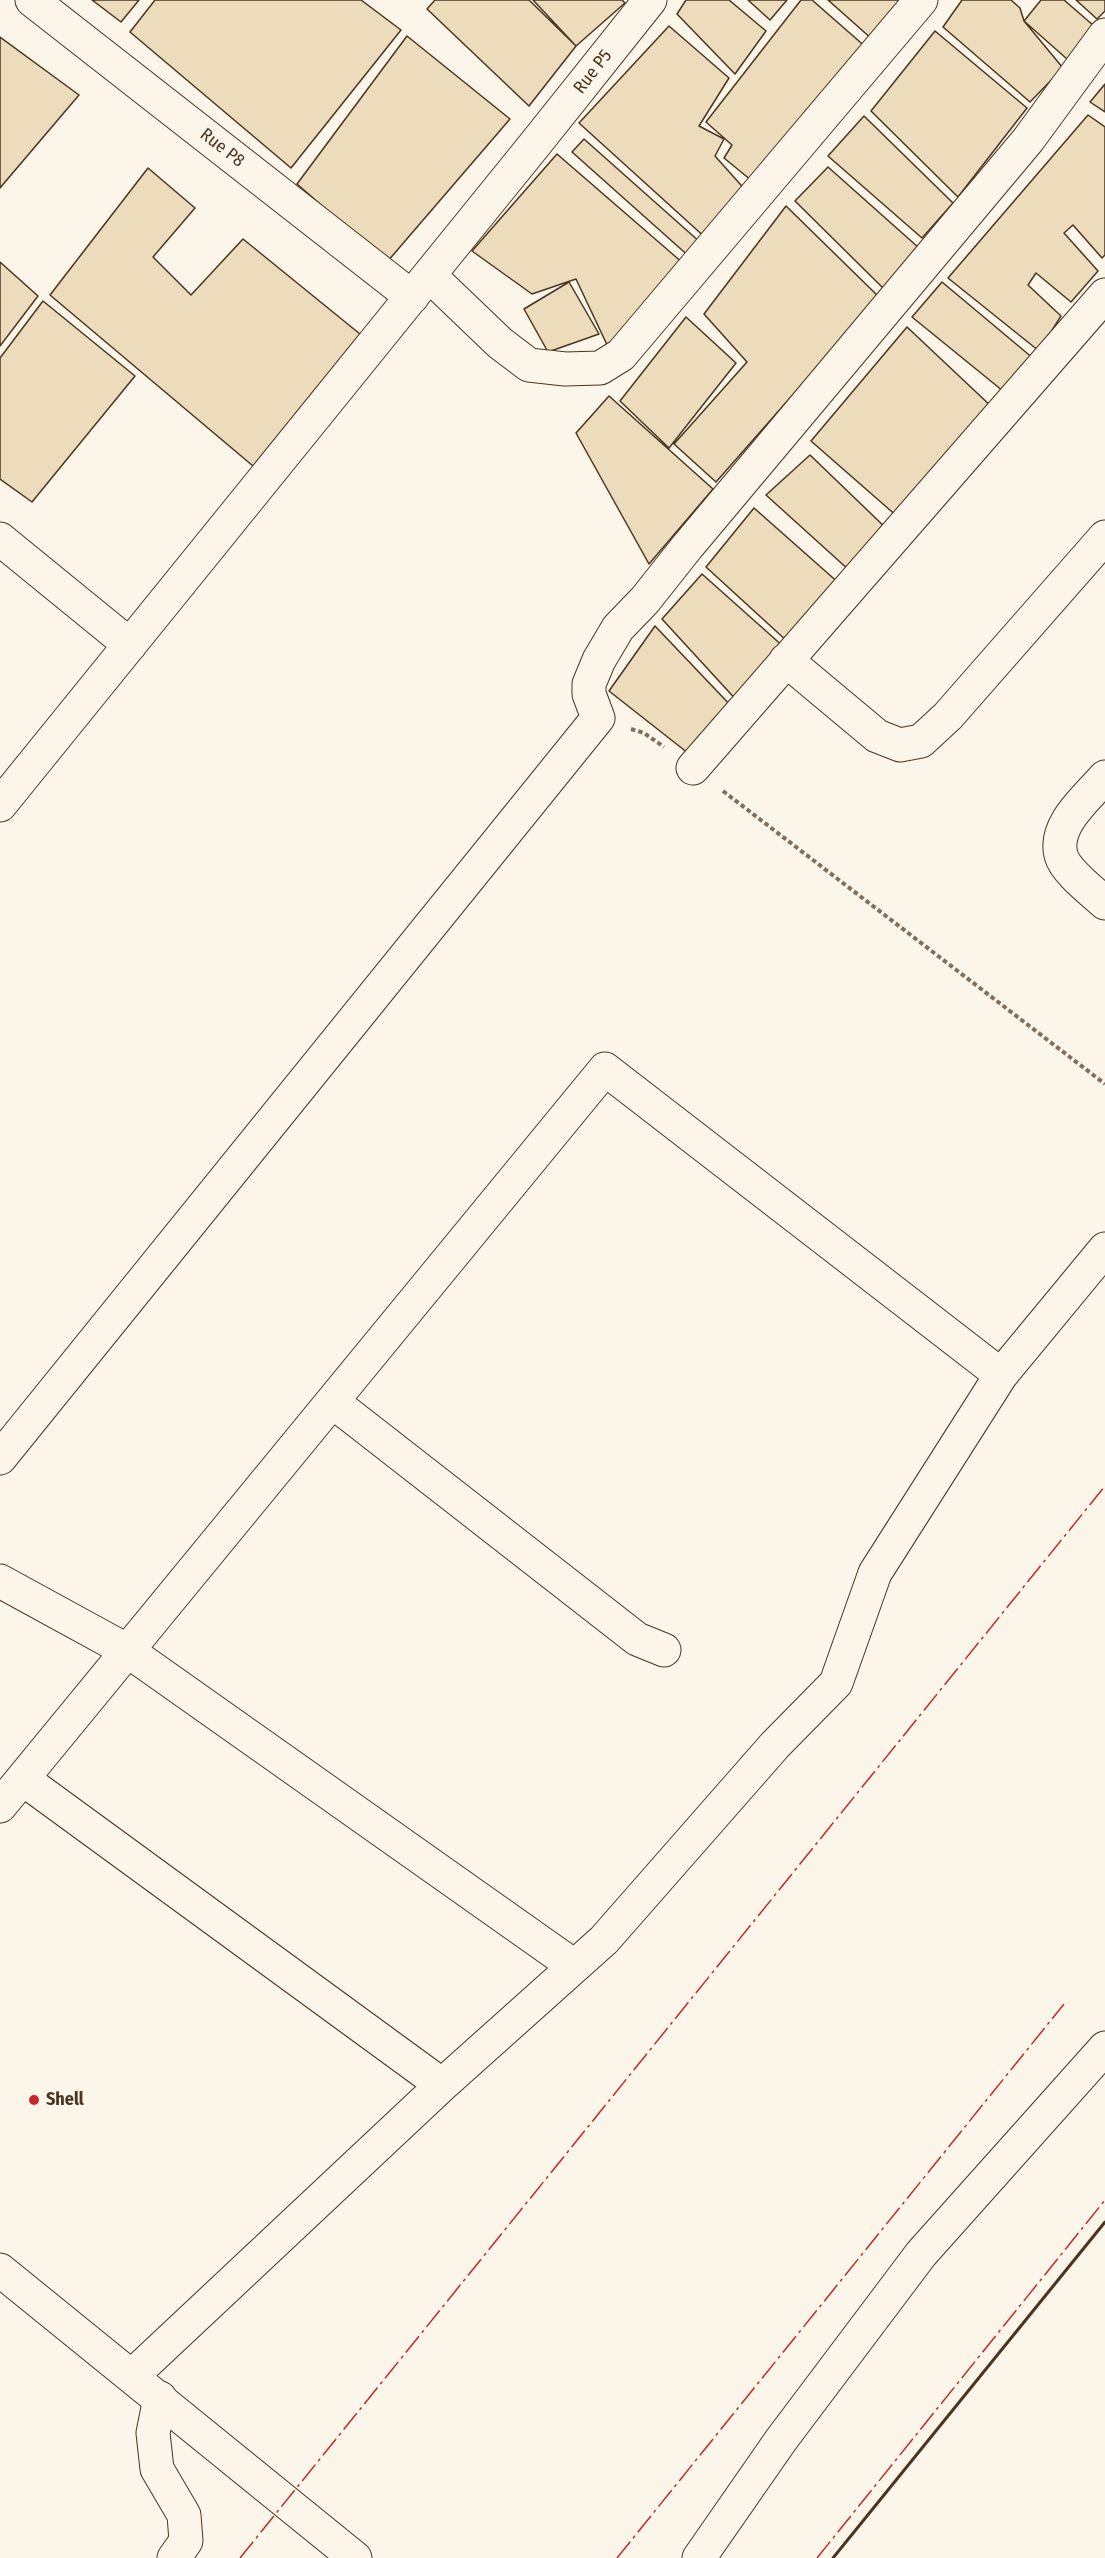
<!DOCTYPE html>
<style>
body{margin:0}
canvas{display:block;background:#fbf6e9}
</style>
<canvas width="1105" height="2558"></canvas>
<script>
const g = document.querySelector('canvas').getContext('2d');
g.lineJoin = 'round';
function fillPath(path, color) {
  g.fillStyle = color;
  g.fill(path, 'evenodd');
}
function trace(path, color, width, dash) {
  g.strokeStyle = color;
  g.lineWidth = width;
  g.lineCap = dash ? 'butt' : 'round';
  g.setLineDash(dash || []);
  g.stroke(path);
}
function drawText(font, color, halo, rows, align = 'center') {
  g.font = font + ' "Fira Sans Condensed",sans-serif';
  g.lineWidth = 4.5;
  g.setLineDash([]);
  g.textBaseline = 'middle';
  g.strokeStyle = halo;
  g.fillStyle = color;
  for (const [text, x, y, turn = 0] of rows) {
    g.save();
    g.translate(x, y);
    g.rotate((+turn || 0) * Math.PI / 180);
    g.textAlign = isNaN(turn) ? turn : align;
    if (halo) g.strokeText(text, 0, 0);
    g.fillText(text, 0, 0);
    g.restore();
  }
}
const building = new Path2D(`
 M 92,0 L 139,0 L 121,22 Z
 M 155,0 L 361,0 L 401,30 L 291,168 L 130,32 Z
 M 435,0 L 529,0 L 576,46 L 529,106 L 427,9 Z
 M 533,0 L 622,0 L 625,3 L 576,46 Z
 M 686,0 L 729,0 L 766,31 L 735,74 L 677,14 Z
 M 748,0 L 787,0 L 770,20 Z
 M 801,0 L 812,0 L 868,49 L 757,185 L 724,158 L 732,145 L 706,122 Z
 M 828,0 L 904,0 L 873,40 Z
 M 962,0 L 1011,0 L 1020,8 L 1024,21 L 1063,68 L 1030,102 L 943,27 Z
 M 1041,0 L 1064,0 L 1094,26 L 1067,59 L 1024,21 Z
 M 1076,0 L 1105,0 L 1105,11 L 1097,19 Z
 M 669,26 L 729,78 L 699,126 L 724,139 L 715,156 L 749,194 L 708,240 L 579,123 Z
 M 935,31 L 1027,108 L 958,197 L 871,111 Z
 M 407,36 L 510,119 L 387,262 L 297,184 Z
 M 0,37 L 79,95 L 0,188 Z
 M 1105,84 L 1105,112 L 1090,102 Z
 M 1088,115 L 1105,127 L 1105,255 L 1102,258 L 1073,225 L 1064,233 L 1098,271 L 1071,302 L 1036,273 L 1028,285 L 1061,316 L 1039,351 L 948,278 Z
 M 864,116 L 953,203 L 922,238 L 828,156 Z
 M 584,139 L 701,243 L 692,259 L 572,152 Z
 M 557,154 L 684,264 L 609,349 L 576,279 L 532,294 L 472,251 Z
 M 828,167 L 919,248 L 883,288 L 795,201 Z
 M 148,168 L 195,208 L 153,257 L 191,295 L 243,239 L 360,334 L 253,466 L 50,295 Z
 M 786,206 L 879,297 L 716,482 L 674,444 L 747,362 L 704,314 Z
 M 0,262 L 38,296 L 0,346 Z
 M 569,282 L 599,334 L 548,352 L 524,309 Z
 M 942,282 L 1034,359 L 1003,391 L 912,317 Z
 M 43,301 L 135,376 L 32,502 L 0,479 L 0,358 Z
 M 686,317 L 736,363 L 669,448 L 620,401 Z
 M 907,327 L 993,408 L 899,518 L 811,441 Z
 M 609,396 L 713,489 L 649,564 L 576,433 Z
 M 810,455 L 889,531 L 850,571 L 766,495 Z
 M 754,508 L 841,585 L 788,642 L 706,567 Z
 M 702,574 L 785,648 L 740,704 L 662,619 Z
 M 655,626 L 734,709 L 693,757 L 609,691 Z`);
const path = new Path2D(`
 M 631,729 L 644,733 L 664,747
 M 723,791 L 1105,1084`);
const street = new Path2D(`
 M 32,0 L 412,297
 M 429,275 L 500,343 L 529,365 L 565,369 L 600,368 L 621,355 L 921,0
 M 0,539 L 130,645
 M 786,660 L 877,736 L 900,745 L 921,741 L 948,716 L 1105,537
 M 693,768 L 1105,295
 M 1105,777 C 1087,798 1053,825 1061,855 C 1065,871 1093,892 1105,903
 M 0,805 L 536,143 L 650,0
 M 333,1402 L 637,1639 L 664,1650
 M 0,1458 L 598,718 L 589,694 L 589,684 L 599,660 L 618,628 L 645,600 L 687,547 L 1028,140 L 1105,35
 M 0,1581 L 128,1651 L 574,1966
 M 23,1779 L 442,2085
 M 0,1806 L 605,1069 L 1001,1375
 M 132,2376 L 442,2085 L 604,1940 L 775,1745 L 836,1683 L 875,1573 L 1001,1375 L 1105,1249
 M 160,2398 L 153,2433 L 157,2469 L 184,2515 L 186,2541 L 174,2558
 M 699,2558 L 781,2440 L 921,2254 L 1105,2048`);
const secondary = new Path2D(`
 M 0,2270 L 355,2558`);
const wall = new Path2D(`
 M 833,2558 L 1105,2222`);
const power = new Path2D(`
 M 240,2558 L 1105,1486
 M 617,2558 L 1064,2004
 M 817,2558 L 1105,2200`);
const markers = [
 [34,2100,6,"#c62828"]
];
const streetNames = [
 ["Rue P5",593,72,-52],
 ["Rue P8",222,148,38]
];
const poiNames = [
 ["Shell",46,2100]
];
fillPath(building, '#ecdcbc');
trace(building, '#4a3520', 1.5);
trace(street, '#4a3520', 35);
trace(secondary, '#4a3520', 35);
trace(path, '#7f6f5c', 4, [4.5, 3]);
trace(street, '#fbf6e9', 33);
trace(secondary, '#fbf6e9', 33);
trace(wall, '#4a3520', 3);
trace(power, '#c62828', 1.5, [21, 4.5, 3, 4.5]);
for (const [x, y, r, color] of markers) {
  const dot = new Path2D();
  dot.arc(x, y, r, 0, 2 * Math.PI);
  g.fillStyle = color;
  g.fill(dot);
  trace(dot, '#fbf6e9', 2);
}
drawText('18px', '#4a3520', '#fbf6e9', streetNames);
drawText('bold 18px', '#4a3520', '#fbf6e9', poiNames, 'left');
</script>
